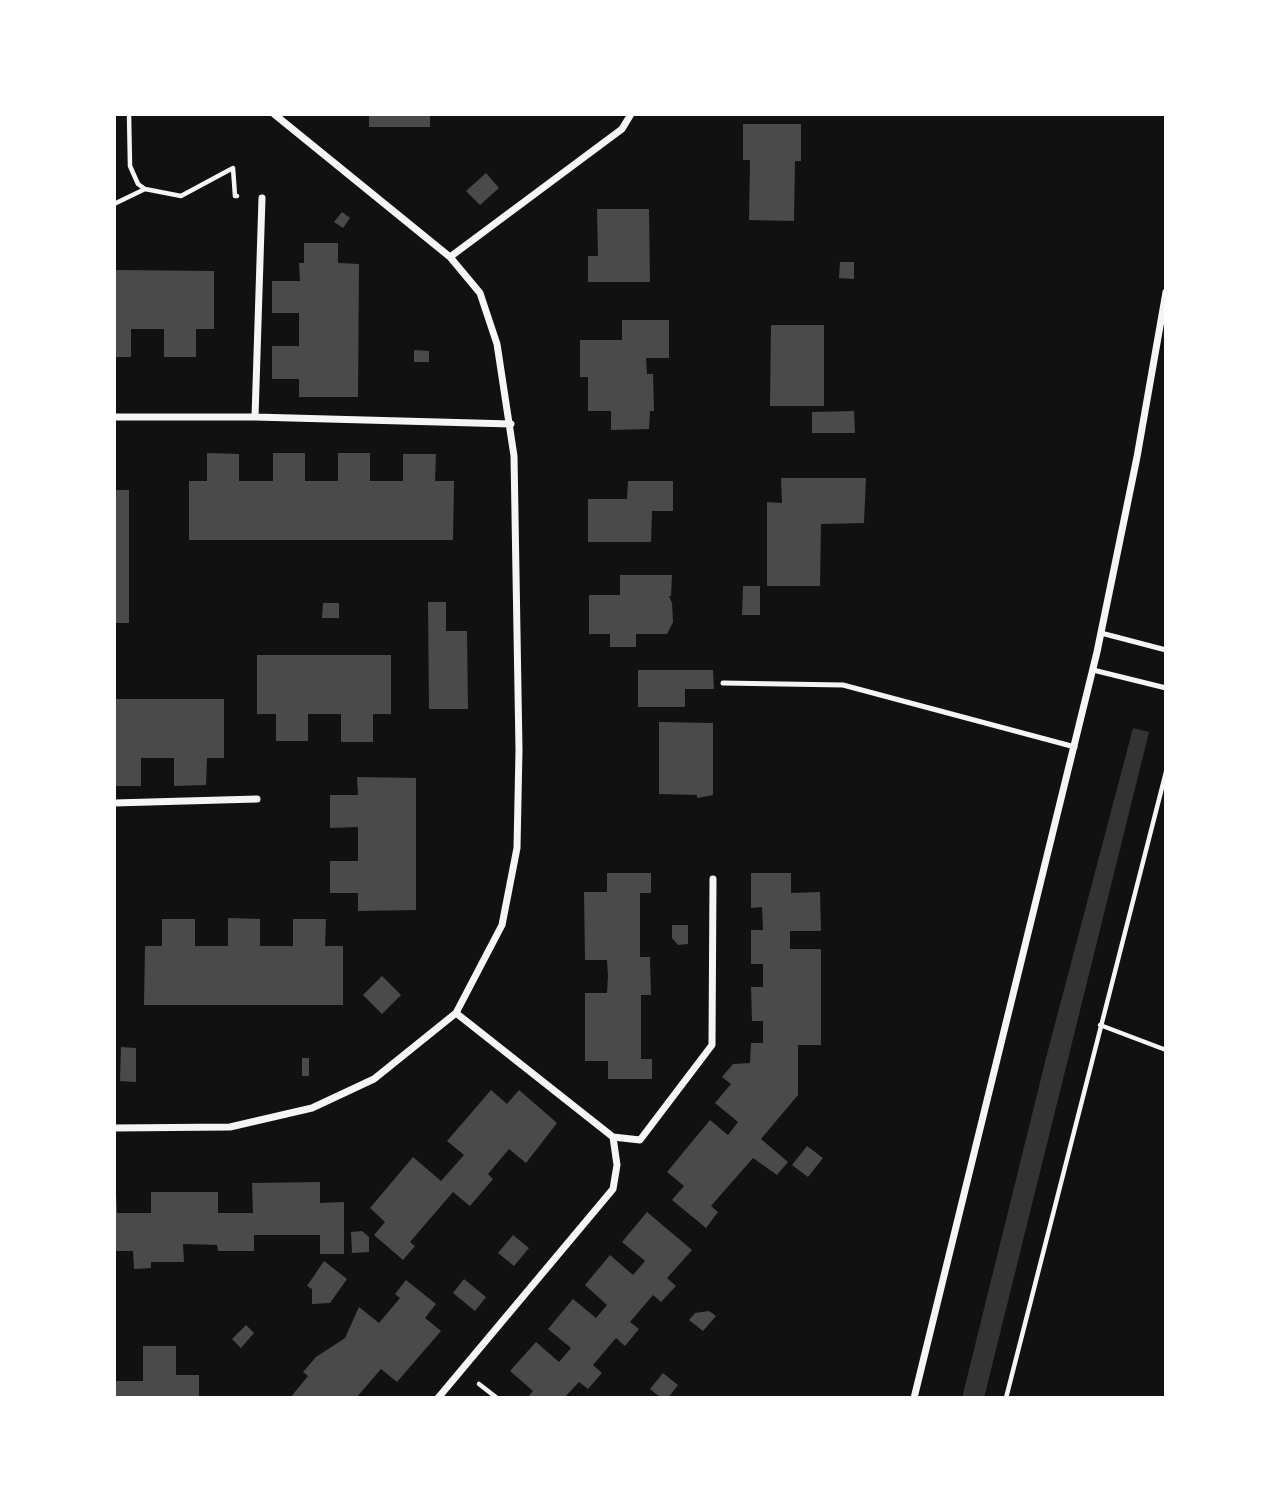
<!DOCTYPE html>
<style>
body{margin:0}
#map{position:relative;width:1280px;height:1512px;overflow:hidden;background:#111;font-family:"DejaVu Sans",sans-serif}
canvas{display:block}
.frame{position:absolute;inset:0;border:116px solid #fff;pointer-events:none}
</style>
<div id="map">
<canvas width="1280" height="1512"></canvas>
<div class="frame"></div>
</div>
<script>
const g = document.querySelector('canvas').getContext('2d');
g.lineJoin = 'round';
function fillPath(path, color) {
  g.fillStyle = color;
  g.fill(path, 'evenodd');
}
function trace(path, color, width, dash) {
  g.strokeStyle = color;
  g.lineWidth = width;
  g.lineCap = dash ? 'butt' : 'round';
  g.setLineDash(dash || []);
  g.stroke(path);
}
const water = new Path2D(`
 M 1133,728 L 1149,732 L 984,1398 L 962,1398 L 1046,1058 Z`);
const building = new Path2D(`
 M 369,114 L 430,114 L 430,127 L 369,127 Z
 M 743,124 L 801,124 L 801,161 L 795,161 L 794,221 L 749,220 L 750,160 L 743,160 Z
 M 486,173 L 499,188 L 480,205 L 466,191 Z
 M 597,209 L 649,209 L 650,282 L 588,282 L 588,256 L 598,256 Z
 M 342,212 L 350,218 L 343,228 L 334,222 Z
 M 304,243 L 338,243 L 338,263 L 359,264 L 358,397 L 299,397 L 299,379 L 272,379 L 272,346 L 299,346 L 299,313 L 272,313 L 272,281 L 300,281 L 299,263 L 304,263 Z
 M 840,262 L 854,262 L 854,279 L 839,278 Z
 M 114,270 L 214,271 L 214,329 L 196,329 L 196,357 L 164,357 L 164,329 L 131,329 L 131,357 L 114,357 Z
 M 622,320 L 669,320 L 669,358 L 646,358 L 647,374 L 653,374 L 654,411 L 650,411 L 649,429 L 611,430 L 611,411 L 588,411 L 588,377 L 580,377 L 580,340 L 622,340 Z
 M 771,325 L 824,325 L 824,406 L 770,406 Z
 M 414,350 L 429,351 L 429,362 L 414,362 Z
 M 854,411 L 855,433 L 812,433 L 812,412 Z
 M 207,453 L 239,454 L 239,481 L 273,481 L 273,453 L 305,453 L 305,481 L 338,481 L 338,453 L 370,453 L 370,481 L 403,481 L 403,454 L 436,454 L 435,481 L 454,481 L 453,540 L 189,540 L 189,481 L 207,481 Z
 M 781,478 L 866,478 L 864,523 L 821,524 L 820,586 L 767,586 L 767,502 L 782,503 Z
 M 628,481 L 673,481 L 673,511 L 652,511 L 651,542 L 588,542 L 588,499 L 627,499 Z
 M 114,490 L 129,490 L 129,623 L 114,623 Z
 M 620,575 L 672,575 L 671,596 L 669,596 L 672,603 L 673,622 L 667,634 L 636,634 L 636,647 L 610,647 L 610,634 L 589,634 L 589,595 L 620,595 Z
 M 743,586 L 760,586 L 760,615 L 742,615 Z
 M 428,602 L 446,602 L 446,631 L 467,631 L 468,709 L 429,709 Z
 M 323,603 L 339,603 L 339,618 L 322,618 Z
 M 257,655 L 391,655 L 391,714 L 373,714 L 373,742 L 341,742 L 341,714 L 308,714 L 308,741 L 276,741 L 276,714 L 257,714 Z
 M 638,670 L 713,670 L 714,689 L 685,689 L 685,707 L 638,707 Z
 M 114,699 L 224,699 L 224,758 L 207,758 L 206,785 L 174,786 L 174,758 L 141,758 L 141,786 L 114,786 Z
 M 659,722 L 713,723 L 713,795 L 697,798 L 697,795 L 659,794 Z
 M 357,777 L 416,778 L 416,910 L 358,911 L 358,893 L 330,893 L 330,861 L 358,861 L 358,827 L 330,828 L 330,795 L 358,795 Z
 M 607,873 L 651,873 L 651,893 L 640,893 L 640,957 L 650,957 L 651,995 L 641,995 L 641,1059 L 652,1059 L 652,1079 L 608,1079 L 608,1061 L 585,1061 L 585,993 L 607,993 L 608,976 L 607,960 L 585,960 L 584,892 L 607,892 Z
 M 751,873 L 791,873 L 791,893 L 820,892 L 821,931 L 790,931 L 790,949 L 821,949 L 821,1045 L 798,1045 L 798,1095 L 761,1139 L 788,1162 L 777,1175 L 753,1158 L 711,1206 L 718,1212 L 706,1228 L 672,1200 L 684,1186 L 667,1172 L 710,1120 L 728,1135 L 738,1122 L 715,1103 L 731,1084 L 722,1077 L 733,1064 L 750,1063 L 751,1043 L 763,1043 L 763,1021 L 752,1021 L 751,987 L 763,987 L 763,964 L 751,964 L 751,930 L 763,930 L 762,907 L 751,908 Z
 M 228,918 L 260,919 L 260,946 L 293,946 L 293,919 L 326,919 L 325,946 L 343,946 L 343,1005 L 144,1005 L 145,946 L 162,946 L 162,919 L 195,919 L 195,946 L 228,946 Z
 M 672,925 L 688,925 L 688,944 L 678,945 L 672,938 Z
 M 382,976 L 401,995 L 382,1014 L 363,995 Z
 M 121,1047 L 136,1048 L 136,1082 L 120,1081 Z
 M 302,1058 L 309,1058 L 309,1076 L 302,1076 Z
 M 491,1090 L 507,1104 L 519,1090 L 557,1123 L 526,1163 L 509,1149 L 488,1174 L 493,1179 L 470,1206 L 453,1192 L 410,1242 L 415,1246 L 403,1260 L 374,1235 L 385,1222 L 370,1208 L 413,1157 L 441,1181 L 464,1155 L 447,1141 Z
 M 807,1146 L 823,1158 L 808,1177 L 792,1165 Z
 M 320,1182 L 320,1203 L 344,1202 L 344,1254 L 320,1254 L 320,1235 L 254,1235 L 254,1251 L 218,1251 L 217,1245 L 183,1244 L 184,1262 L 151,1262 L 151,1268 L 134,1269 L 133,1251 L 116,1251 L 116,1245 L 114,1245 L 114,1192 L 116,1192 L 117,1213 L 151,1213 L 151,1192 L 218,1192 L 218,1213 L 253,1213 L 252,1183 Z
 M 647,1212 L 692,1250 L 667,1278 L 676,1286 L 661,1302 L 653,1295 L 630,1322 L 639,1329 L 625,1346 L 616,1338 L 593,1365 L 602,1373 L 588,1389 L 579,1382 L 564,1398 L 527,1398 L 533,1391 L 510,1371 L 536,1342 L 559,1362 L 571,1348 L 548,1329 L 573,1299 L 596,1318 L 607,1305 L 585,1285 L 610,1255 L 633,1275 L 645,1261 L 622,1242 Z
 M 362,1231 L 369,1237 L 369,1252 L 352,1253 L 351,1232 Z
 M 513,1235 L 529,1248 L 514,1266 L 498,1253 Z
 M 324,1261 L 347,1279 L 330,1303 L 312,1304 L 312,1289 L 307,1286 Z
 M 464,1279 L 486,1297 L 475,1311 L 453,1293 Z
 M 406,1280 L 436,1304 L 425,1318 L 441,1331 L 397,1382 L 381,1369 L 356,1398 L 290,1398 L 308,1376 L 303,1372 L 316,1357 L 345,1338 L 359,1307 L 379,1323 L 400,1298 L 395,1294 Z
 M 709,1311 L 716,1316 L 703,1331 L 689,1320 L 695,1313 Z
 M 246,1325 L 254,1333 L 241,1348 L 232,1339 Z
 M 143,1346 L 176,1346 L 176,1375 L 199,1375 L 199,1398 L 114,1398 L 114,1381 L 143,1381 Z
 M 663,1373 L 678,1385 L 668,1398 L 661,1398 L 650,1389 Z`);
const path = new Path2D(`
 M 129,114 L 130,166 L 138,184 L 145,189 L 181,196 L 233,168 L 235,196 L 237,196
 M 114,204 L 145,189
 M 1100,1025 L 1166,1050
 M 479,1384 L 497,1398
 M 1006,1398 L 1166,772`);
const service = new Path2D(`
 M 1101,633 L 1166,650
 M 1093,670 L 1166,688
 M 723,683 L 843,685 L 1075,747`);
const minor = new Path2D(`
 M 450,257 L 622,129 L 631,114
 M 114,417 L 255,417 L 511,424
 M 255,417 L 262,198
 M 114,803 L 257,799
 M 114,1128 L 230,1127 L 312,1108 L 374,1079 L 456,1013 L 502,925 L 517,848 L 519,750 L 514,456 L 497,344 L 480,293 L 450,257 L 274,114
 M 613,1137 L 640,1140 L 712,1045 L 713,879
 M 438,1398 L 613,1189 L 617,1165 L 613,1137 L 456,1013
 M 914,1398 L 1097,652 L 1137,457 L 1166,292`);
fillPath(water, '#333');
fillPath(building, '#4a4a4a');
trace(path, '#f5f5f5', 4.5);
trace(service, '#f5f5f5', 5);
trace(minor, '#f5f5f5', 7);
</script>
